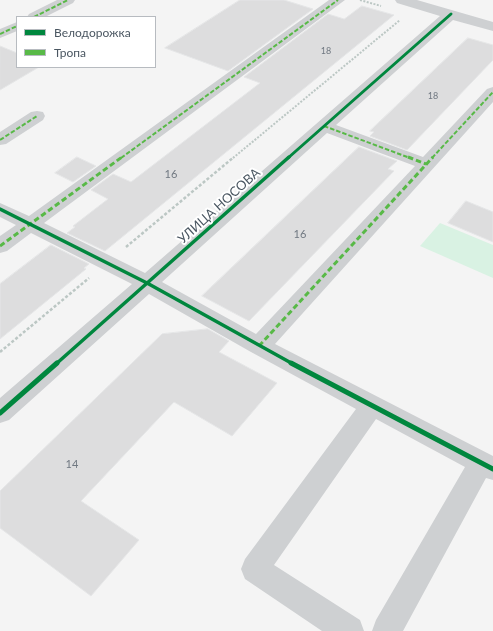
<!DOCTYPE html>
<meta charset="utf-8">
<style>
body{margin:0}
#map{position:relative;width:493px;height:631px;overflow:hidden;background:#f4f4f4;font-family:Lato,sans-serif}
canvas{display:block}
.legend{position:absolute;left:16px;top:16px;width:140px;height:52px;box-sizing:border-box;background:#fff;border:1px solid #b7bbc0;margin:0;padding:5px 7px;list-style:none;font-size:12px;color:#4a5661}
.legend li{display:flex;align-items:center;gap:8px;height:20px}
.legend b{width:20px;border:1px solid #b7bbc0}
</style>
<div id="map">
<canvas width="493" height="631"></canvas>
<ul class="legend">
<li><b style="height:5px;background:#00873e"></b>Велодорожка</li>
<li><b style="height:5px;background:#58b947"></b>Тропа</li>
</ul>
</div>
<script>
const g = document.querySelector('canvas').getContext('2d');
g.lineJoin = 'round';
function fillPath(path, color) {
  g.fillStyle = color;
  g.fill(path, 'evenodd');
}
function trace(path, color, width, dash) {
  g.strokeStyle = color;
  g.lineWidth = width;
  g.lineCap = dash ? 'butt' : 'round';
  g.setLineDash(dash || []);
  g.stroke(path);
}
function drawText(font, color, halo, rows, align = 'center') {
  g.font = font + ' Lato,sans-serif';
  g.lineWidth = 4;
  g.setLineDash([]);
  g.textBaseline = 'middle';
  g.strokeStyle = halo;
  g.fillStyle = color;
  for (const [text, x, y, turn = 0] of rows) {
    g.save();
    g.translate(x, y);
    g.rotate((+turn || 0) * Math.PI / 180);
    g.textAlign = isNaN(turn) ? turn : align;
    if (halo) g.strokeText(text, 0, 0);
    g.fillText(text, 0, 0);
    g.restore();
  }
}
const green = new Path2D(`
 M 440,223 L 493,245 L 493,278 L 420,246 Z`);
const building = new Path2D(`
 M 240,0 L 284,0 L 313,9 L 228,71 L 165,48 Z
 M 362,6 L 394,15 L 105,251 L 67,233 L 75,227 L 73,226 L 108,199 L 91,190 L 113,174 L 131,182 L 260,83 L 244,77 L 328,14 L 344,19 Z
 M 468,38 L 493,45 L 493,60 L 407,150 L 370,136 L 374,132 L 370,131 Z
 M 0,46 L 17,53 L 17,67 L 39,67 L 0,90 Z
 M 359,147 L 397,161 L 388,169 L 394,171 L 249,321 L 202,296 Z
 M 77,157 L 96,166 L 73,182 L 55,173 Z
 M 466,201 L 493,212 L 493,242 L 448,223 Z
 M 51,245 L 89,264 L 84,268 L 86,269 L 0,339 L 0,284 Z
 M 208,329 L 229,341 L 219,352 L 277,383 L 232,436 L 174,402 L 81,501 L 139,540 L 91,596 L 0,528 L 0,491 L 162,334 Z`);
const pathFar1 = new Path2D(`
 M 360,0 L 381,6
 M 233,158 L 400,20`);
const path = new Path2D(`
 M 126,247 L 234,157
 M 0,352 L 89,278`);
const minor = new Path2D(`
 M 57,0 L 75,0 L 73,3 L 45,17 L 27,17 L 29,14 Z
 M 329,0 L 345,0 L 44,223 L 145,273 L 440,16 L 397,3 L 395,0 L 417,0 L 493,22 L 493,31 L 453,20 L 336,125 L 423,157 L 487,89 L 493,87 L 493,102 L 275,344 L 493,456 L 493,480 L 486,478 L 403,631 L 372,631 L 376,620 L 465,467 L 376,419 L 274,565 L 360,620 L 364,631 L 322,631 L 245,579 L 241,569 L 245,559 L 356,409 L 251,352 L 149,294 L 9,420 L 0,423 L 0,398 L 132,284 L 31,233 L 7,251 L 0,253 L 0,236 L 16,225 L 0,217 L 0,203 L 29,216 ZM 327,133 L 415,166 L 256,334 L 162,282 Z
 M 17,22 L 17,31 L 0,38 L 0,29 Z
 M 37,111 L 43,112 L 45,116 L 43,120 L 6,144 L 0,145 L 0,132 L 31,112 Z`);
const quietFar1 = new Path2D(`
 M 34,17 L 68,0
 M 0,34 L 17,26
 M 324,126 L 410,158
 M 0,140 L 37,116
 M 121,158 L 338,0
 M 432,158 L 493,92`);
const quiet = new Path2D(`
 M 408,157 L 426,164
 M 0,246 L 122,157
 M 259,346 L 433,157`);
const cyclewayFar2 = new Path2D(`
 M 288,158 L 451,14`);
const cyclewayFar1 = new Path2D(`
 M 0,209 L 147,283 L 293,364
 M 56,364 L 289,157`);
const cycleway = new Path2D(`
 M 291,363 L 493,469
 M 0,413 L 57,363`);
const farNumbernames = [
 ["18",326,51],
 ["18",433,96]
];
const numberNames = [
 ["16",171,174],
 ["16",300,234],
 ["14",72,464]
];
const streetNames = [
 ["УЛИЦА НОСОВА",219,206,-42]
];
fillPath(green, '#d9f2e3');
fillPath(building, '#ddddde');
trace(building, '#e5e6e7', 1);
trace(pathFar1, '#bcc7c4', 2, [2, 1.5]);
trace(path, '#bcc7c4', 2.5, [3, 2]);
fillPath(minor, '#ced0d2');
trace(quietFar1, '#58b947', 2, [4.5, 2]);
trace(quiet, '#58b947', 3, [5.5, 3]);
trace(cyclewayFar2, '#00873e', 3);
trace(cyclewayFar1, '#00873e', 3.5);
trace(cycleway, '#00873e', 5);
drawText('9px', '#707881', null, farNumbernames);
drawText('11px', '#707881', null, numberNames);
drawText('13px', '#4a5661', '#fff', streetNames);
</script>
